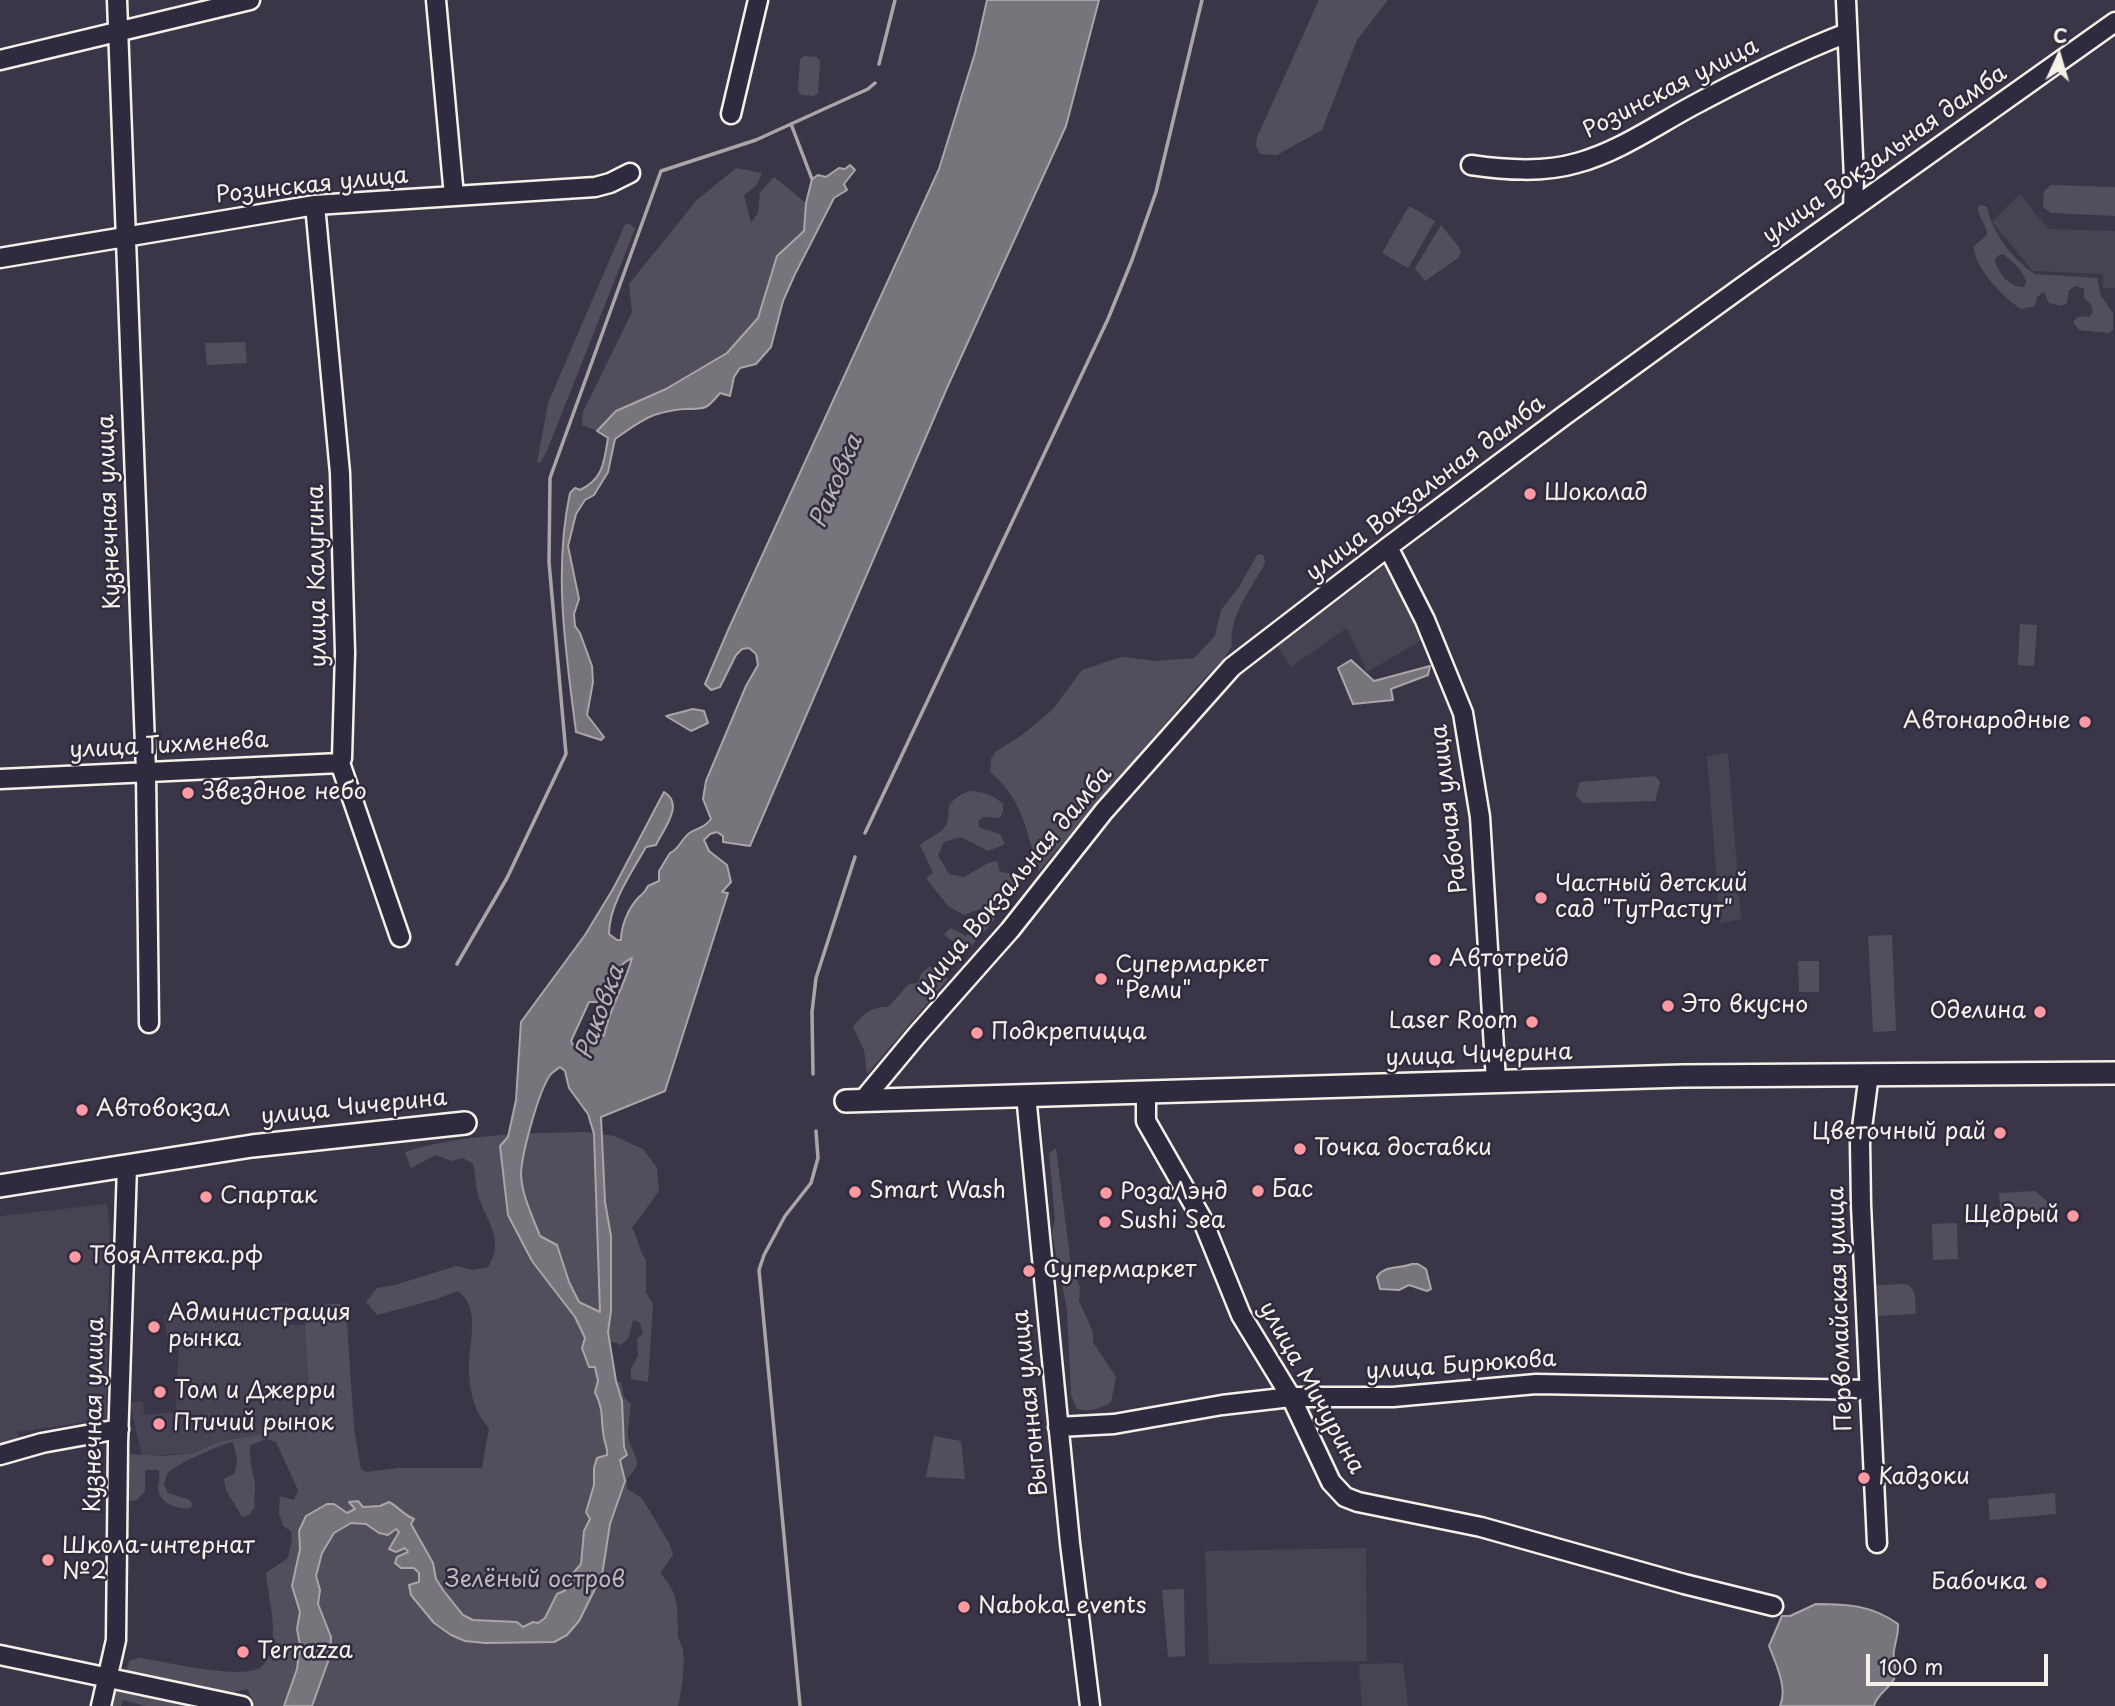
<!DOCTYPE html>
<meta charset="utf-8">
<style>
body{margin:0}
#map{position:relative;width:2115px;height:1706px;overflow:hidden;background:#3b3647;font-family:"Playpen Sans",sans-serif}
canvas{display:block}
.north{position:absolute;left:2024px;top:21px;width:70px;height:70px;-webkit-text-stroke:5px #2f2a3d;paint-order:stroke;rotate:4deg;font-size:19px;font-weight:700;line-height:28px;text-align:center;color:#f4f1e8}
.north::after{content:'';display:block;margin:auto;width:24px;height:32px;background:#f4f1e8;clip-path:polygon(50% 0,100% 100%,50% 72%,0 100%)}
.scale{position:absolute;left:1866px;top:1654px;width:182px;height:32px;box-sizing:border-box;border:4px solid #f4f1e8;border-top:0;padding-left:9px;font-size:21px;line-height:24px;white-space:nowrap;color:#f4f1e8;-webkit-text-stroke:5px #2f2a3d;paint-order:stroke}
</style>
<div id="map">
<canvas width="2115" height="1706"></canvas>
<div class="north">С</div>
<div class="scale">100 m</div>
</div>
<script>
const g = document.querySelector('canvas').getContext('2d');
g.lineJoin = 'round';
function fillPath(path, color) {
  g.fillStyle = color;
  g.fill(path, 'evenodd');
}
function trace(path, color, width, dash) {
  g.strokeStyle = color;
  g.lineWidth = width;
  g.lineCap = dash ? 'butt' : 'round';
  g.setLineDash(dash || []);
  g.stroke(path);
}
function drawText(font, color, halo, rows, align = 'center') {
  g.font = font + ' "Playpen Sans",sans-serif';
  g.lineWidth = 5;
  g.setLineDash([]);
  g.textBaseline = 'middle';
  g.strokeStyle = halo;
  g.fillStyle = color;
  for (const [text, x, y, turn = 0] of rows) {
    g.save();
    g.translate(x, y);
    g.rotate((+turn || 0) * Math.PI / 180);
    g.textAlign = isNaN(turn) ? turn : align;
    if (halo) g.strokeText(text, 0, 0);
    g.fillText(text, 0, 0);
    g.restore();
  }
}
const built = new Path2D(`
 M 2020,194 L 2048,229 L 2115,231 L 2115,288 L 2103,288 L 2103,274 L 2033,271 L 1992,222 Z
 M 1388,563 L 1422,640 L 1367,672 L 1347,628 L 1291,667 L 1277,646 Z
 M 1728,753 L 1741,919 L 1720,923 L 1707,756 Z
 M 107,1204 L 110,1227 L 106,1419 L 17,1432 L 19,1441 L 0,1445 L 0,1216 Z
 M 289,1303 L 289,1325 L 306,1325 L 312,1425 L 218,1442 L 194,1453 L 142,1456 L 130,1403 L 143,1401 L 144,1415 L 176,1412 L 179,1337 L 167,1338 L 165,1315 Z
 M 1366,1548 L 1367,1661 L 1209,1664 L 1205,1551 Z
 M 1403,1663 L 1408,1706 L 1362,1706 L 1359,1668 L 1360,1664 Z`);
const green = new Path2D(`
 M 1319,0 L 1388,0 L 1357,40 L 1322,130 L 1277,155 L 1260,154 L 1256,146 L 1257,137 Z
 M 804,56 L 817,57 L 820,61 L 818,93 L 814,96 L 801,95 L 798,91 L 800,59 Z
 M 736,168 L 762,173 L 757,185 L 744,195 L 751,223 L 758,213 L 760,192 L 774,177 L 806,203 L 804,231 L 777,256 L 758,318 L 727,353 L 666,389 L 616,411 L 597,431 L 582,425 L 583,412 L 632,312 L 629,284 L 696,201 Z
 M 2051,185 L 2115,187 L 2115,216 L 2051,213 L 2043,207 L 2044,191 Z
 M 1982,205 L 1987,207 C 1992,233 2013,260 2035,274 L 2097,278 L 2101,296 L 2113,313 L 2113,330 L 2108,333 L 2079,330 L 2073,322 C 2078,315 2082,316 2089,317 L 2093,311 L 2090,303 L 2084,298 L 2084,289 L 2076,286 L 2069,290 L 2067,303 L 2062,306 L 2049,303 L 2044,292 L 2037,297 L 2035,306 L 2021,309 C 2004,298 1973,267 1974,246 L 1987,235 C 1988,225 1977,218 1978,206 ZM 2003,254 C 2013,263 2023,269 2026,282 L 2024,287 C 2009,287 1999,274 1995,261 L 1997,256 Z
 M 1409,206 L 1435,221 L 1408,268 L 1382,253 Z
 M 625,224 L 630,224 L 635,229 L 546,453 L 540,463 L 537,463 L 548,403 Z
 M 1441,225 L 1459,247 L 1461,253 L 1458,258 L 1425,281 L 1415,268 Z
 M 245,342 L 247,363 L 207,365 L 205,343 Z
 M 1260,554 L 1264,556 L 1265,564 C 1251,589 1228,617 1232,646 L 1225,657 L 1198,685 L 1039,871 C 1027,834 1022,797 990,772 L 991,759 L 995,752 L 1022,735 L 1053,709 L 1082,670 L 1121,657 L 1156,661 L 1194,658 L 1215,636 L 1221,610 L 1239,587 L 1257,555 Z
 M 2020,624 L 2037,625 L 2034,666 L 2018,665 Z
 M 1655,776 L 1660,782 L 1655,801 L 1583,803 L 1576,795 L 1580,782 Z
 M 968,791 C 982,791 992,794 1003,804 L 1003,811 L 1000,818 L 983,817 L 978,822 L 980,828 L 1000,834 L 1005,844 L 988,851 L 961,837 L 944,842 L 938,855 L 949,874 L 964,877 L 988,863 L 997,861 L 1000,872 L 1009,873 L 1016,880 L 992,923 L 970,947 L 950,940 L 944,934 L 951,928 L 966,936 L 987,912 L 983,908 L 964,915 L 948,906 L 926,878 L 933,873 L 920,845 C 927,838 938,835 944,828 C 956,812 936,807 968,791 Z
 M 1892,935 L 1896,1031 L 1873,1032 L 1868,936 Z
 M 1798,961 L 1819,961 L 1819,992 L 1799,992 Z
 M 930,966 L 948,979 L 867,1074 L 864,1050 L 853,1027 C 864,1013 871,1007 888,1007 L 909,984 L 918,983 L 921,974 Z
 M 586,1132 L 614,1136 L 643,1149 L 657,1168 L 659,1191 L 632,1228 C 638,1237 639,1252 646,1259 L 646,1292 L 653,1304 L 648,1382 L 631,1379 L 631,1369 L 638,1356 L 637,1339 L 643,1334 L 640,1323 L 633,1320 L 629,1337 L 621,1345 L 610,1341 L 616,1381 L 621,1382 L 624,1397 L 631,1404 C 630,1414 628,1424 628,1433 C 628,1454 649,1460 627,1478 L 627,1489 L 642,1498 L 669,1543 L 673,1555 L 660,1573 C 680,1594 677,1608 678,1635 C 678,1640 682,1645 683,1650 C 685,1669 682,1688 678,1706 L 249,1706 L 252,1699 L 247,1689 L 235,1692 L 227,1700 L 229,1706 L 146,1706 L 123,1700 L 121,1706 L 111,1706 L 119,1674 L 125,1676 L 129,1661 L 139,1658 C 164,1661 242,1681 261,1667 C 264,1665 269,1657 270,1653 C 278,1629 268,1598 266,1573 L 288,1558 L 292,1540 L 291,1531 L 283,1526 L 279,1513 L 280,1496 L 294,1500 L 298,1490 L 276,1442 L 267,1439 L 250,1445 C 250,1460 251,1465 254,1479 C 257,1488 253,1497 255,1507 L 249,1515 L 242,1517 L 226,1490 L 224,1479 L 235,1473 L 237,1460 L 233,1442 C 220,1445 175,1464 167,1474 C 167,1475 164,1483 164,1484 L 168,1493 L 190,1500 L 193,1505 L 190,1508 C 178,1510 158,1503 158,1488 C 159,1482 160,1476 159,1470 L 145,1470 L 145,1491 L 137,1500 L 128,1501 L 127,1454 L 163,1456 L 194,1453 L 218,1442 L 311,1425 L 305,1318 C 314,1304 324,1304 340,1304 L 347,1324 L 354,1428 L 361,1469 L 366,1472 L 398,1468 L 482,1468 L 489,1428 C 475,1413 470,1394 469,1373 C 467,1346 483,1310 458,1291 L 437,1299 L 377,1315 L 366,1302 L 377,1288 L 395,1285 L 456,1266 L 473,1270 L 488,1267 C 505,1240 488,1224 479,1198 C 475,1187 476,1175 473,1164 L 463,1158 L 452,1161 L 436,1155 L 411,1168 L 405,1152 C 462,1134 526,1133 586,1132 Z
 M 1056,1148 L 1071,1265 L 1080,1287 L 1079,1301 L 1093,1332 L 1093,1342 L 1116,1377 L 1111,1402 C 1099,1409 1091,1412 1077,1409 L 1071,1395 L 1067,1310 L 1052,1234 L 1055,1219 L 1049,1153 Z
 M 2035,1191 L 2047,1201 L 2048,1217 L 2001,1219 L 1999,1193 Z
 M 1957,1223 L 1958,1259 L 1933,1260 L 1932,1224 Z
 M 1905,1284 C 1918,1288 1915,1303 1916,1314 L 1878,1316 L 1877,1285 Z
 M 934,1436 L 961,1441 L 965,1479 L 926,1477 Z
 M 2055,1493 L 2056,1514 L 1990,1520 L 1988,1499 Z
 M 1184,1589 L 1185,1656 L 1168,1657 L 1162,1590 Z`);
const water = new Path2D(`
 M 987,0 L 1099,0 L 1066,126 L 947,388 L 750,846 L 723,842 L 723,836 L 717,832 L 710,834 L 704,840 L 709,851 L 727,865 L 731,882 L 722,892 L 728,893 L 665,1091 L 601,1117 L 605,1202 L 611,1236 L 611,1311 L 608,1332 L 616,1381 L 622,1401 L 624,1447 L 627,1455 L 620,1460 L 625,1481 L 610,1524 L 602,1575 L 579,1621 L 567,1635 L 554,1642 L 485,1643 L 465,1641 L 451,1635 L 434,1623 L 411,1595 L 409,1585 L 419,1582 L 419,1573 L 414,1568 L 401,1568 L 395,1563 L 397,1557 L 408,1552 L 405,1548 L 396,1552 L 389,1549 L 399,1532 L 396,1529 L 388,1535 L 379,1533 L 366,1524 L 351,1523 L 334,1533 L 322,1553 L 316,1576 L 320,1590 L 318,1604 L 331,1637 L 330,1656 L 312,1706 L 284,1706 L 297,1669 L 300,1645 L 297,1629 L 300,1612 L 292,1586 L 300,1549 L 299,1531 L 306,1516 L 327,1504 L 334,1504 L 347,1513 L 355,1509 L 349,1502 L 358,1501 L 363,1507 L 380,1506 L 389,1502 C 399,1507 402,1514 414,1519 L 411,1524 L 433,1563 L 436,1579 L 443,1590 L 463,1615 L 473,1620 L 517,1622 L 523,1627 L 533,1622 L 538,1623 L 545,1618 L 557,1594 L 564,1591 L 570,1585 L 569,1578 L 581,1564 L 584,1531 L 590,1519 L 586,1512 L 594,1485 L 594,1468 L 597,1458 L 607,1455 C 608,1448 605,1445 604,1438 C 600,1419 605,1413 595,1392 L 598,1381 L 595,1367 L 589,1367 L 582,1348 L 585,1338 L 575,1317 L 532,1261 L 508,1215 L 500,1146 L 508,1137 L 516,1100 L 521,1022 L 585,935 L 613,889 L 664,792 C 685,804 663,830 656,845 L 646,847 C 632,872 609,904 609,934 L 617,940 L 621,940 C 621,926 628,909 638,898 C 643,893 645,893 648,886 L 659,881 L 659,871 L 670,853 C 680,849 682,837 691,832 C 700,827 704,828 711,819 L 703,799 L 706,781 L 746,686 L 758,665 L 756,654 L 749,648 L 742,649 L 736,655 L 720,687 L 711,690 L 705,684 L 729,628 L 939,169 L 975,53 ZM 632,958 C 625,985 609,1009 604,1036 L 593,1031 L 588,1041 L 573,1045 L 571,1041 L 589,1002 L 597,1002 C 609,986 613,967 632,958 ZM 560,1067 L 565,1071 L 569,1088 L 588,1114 L 594,1134 L 600,1312 L 579,1302 L 569,1282 L 557,1245 L 540,1236 C 533,1217 521,1194 521,1173 C 522,1153 539,1089 551,1074 C 553,1072 559,1068 560,1067 Z
 M 850,165 L 855,170 L 844,184 L 847,190 L 834,198 L 795,274 L 783,301 L 771,347 L 756,364 L 740,368 L 734,377 L 730,396 L 720,393 C 707,409 706,409 687,409 C 676,409 664,412 654,415 C 639,421 628,430 615,439 L 608,472 L 594,495 L 585,500 L 576,514 L 568,546 L 579,599 L 574,614 L 575,626 L 580,633 L 592,666 L 593,682 L 587,715 L 604,737 L 601,740 L 576,732 C 566,653 553,572 570,493 L 575,488 L 580,490 C 603,479 604,463 608,438 L 597,431 L 616,411 L 666,389 L 727,353 L 758,318 L 777,256 L 804,231 L 806,203 L 812,179 L 818,175 L 826,177 L 839,168 L 845,169 Z
 M 1351,660 L 1374,681 L 1430,666 L 1428,675 L 1391,689 L 1393,700 L 1353,704 L 1338,668 Z
 M 693,709 L 704,711 L 708,723 L 691,731 L 666,716 Z
 M 1412,1264 L 1418,1264 L 1426,1269 L 1431,1289 L 1427,1291 L 1409,1285 L 1399,1290 L 1380,1289 L 1377,1277 C 1384,1265 1400,1269 1412,1264 Z
 M 1816,1604 C 1847,1604 1872,1605 1898,1624 C 1899,1634 1895,1641 1894,1651 C 1892,1661 1898,1668 1894,1679 C 1889,1689 1877,1694 1874,1706 L 1780,1706 C 1788,1688 1776,1664 1769,1646 L 1782,1616 L 1790,1616 Z`);
const stream = new Path2D(`
 M 879,64 L 895,0
 M 791,124 L 868,89 L 875,83
 M 865,833 L 1108,319 L 1132,260 L 1156,192 L 1202,0
 M 457,964 L 507,878 L 566,754 L 549,562 L 550,478 L 661,171 L 756,140 L 791,124 L 812,179
 M 813,1074 L 812,1012 L 816,978 L 855,857
 M 800,1706 L 759,1270 L 764,1255 L 785,1216 L 811,1183 L 818,1158 L 816,1131`);
const minor = new Path2D(`
 M 117,0 L 146,772 L 149,1023
 M 436,0 L 454,196
 M 1846,0 L 1854,179 L 1853,208
 M 0,60 L 250,0
 M 731,114 L 758,0
 M 1471,165 C 1505,170 1543,173 1577,163 C 1618,152 1655,126 1692,106 C 1742,79 1793,54 1847,33
 M 315,205 L 340,473 L 345,653 L 342,758 L 340,763 L 400,937
 M 0,258 L 315,205 L 595,187 L 610,183 L 630,173
 M 1388,547 L 1425,620 L 1463,713 L 1480,817 L 1496,1081
 M 0,779 L 340,763
 M 1869,1074 L 1860,1143 L 1861,1205 L 1877,1543
 M 1146,1092 L 1146,1121 L 1202,1219 L 1241,1315 L 1291,1397 L 1331,1482 L 1345,1497 L 1358,1502 L 1481,1527 L 1684,1584 L 1773,1606
 M 1026,1095 L 1070,1543 L 1090,1706
 M 863,1100 L 917,1035 L 1010,930 L 1104,811 L 1232,667 L 1388,547 L 1565,415 L 1742,287 L 2115,22
 M 1058,1427 L 1114,1424 L 1222,1405 L 1291,1397 L 1393,1397 L 1536,1384 L 1869,1390
 M 0,1455 L 42,1443 L 119,1429
 M 0,1655 L 242,1706
 M 101,1706 L 116,1640 L 118,1443 L 127,1166`);
const major = new Path2D(`
 M 846,1101 L 1682,1076 L 2115,1073
 M 0,1186 L 252,1146 L 465,1123`);
const markers = [
 [1530,494,7,"#ff9aa2"],
 [2085,722,7,"#ff9aa2"],
 [188,793,7,"#ff9aa2"],
 [1541,898,7,"#ff9aa2"],
 [1435,960,7,"#ff9aa2"],
 [1101,979,7,"#ff9aa2"],
 [1668,1006,7,"#ff9aa2"],
 [2040,1012,7,"#ff9aa2"],
 [1532,1022,7,"#ff9aa2"],
 [977,1033,7,"#ff9aa2"],
 [82,1110,7,"#ff9aa2"],
 [2000,1133,7,"#ff9aa2"],
 [1300,1149,7,"#ff9aa2"],
 [1258,1191,7,"#ff9aa2"],
 [855,1192,7,"#ff9aa2"],
 [1106,1193,7,"#ff9aa2"],
 [206,1197,7,"#ff9aa2"],
 [2073,1216,7,"#ff9aa2"],
 [1105,1222,7,"#ff9aa2"],
 [75,1257,7,"#ff9aa2"],
 [1029,1271,7,"#ff9aa2"],
 [154,1327,7,"#ff9aa2"],
 [160,1392,7,"#ff9aa2"],
 [159,1424,7,"#ff9aa2"],
 [1864,1478,7,"#ff9aa2"],
 [48,1560,7,"#ff9aa2"],
 [2041,1583,7,"#ff9aa2"],
 [964,1607,7,"#ff9aa2"],
 [243,1652,7,"#ff9aa2"]
];
const streetNames = [
 ["Розинская улица",1671,89,-27],
 ["улица Вокзальная дамба",1885,155,-35],
 ["Розинская улица",312,186,-6],
 ["улица Вокзальная дамба",1426,489,-37],
 ["Кузнечная улица",110,512,-92],
 ["улица Калугина",318,576,-91],
 ["улица Тихменева",169,746,-3],
 ["Рабочая улица",1450,809,-97],
 ["улица Вокзальная дамба",1014,882,-50],
 ["улица Чичерина",1479,1056,-2],
 ["улица Чичерина",354,1108,-6],
 ["Первомайская улица",1841,1309,-92],
 ["улица Бирюкова",1461,1366,-4],
 ["улица Мичурина",1311,1388,61],
 ["Выгонная улица",1031,1403,-96],
 ["Кузнечная улица",95,1415,-89]
];
const poiNames = [
 ["Шоколад",1544,494],
 ["Автонародные",2071,722,"right"],
 ["Звездное небо",202,793],
 ["Частный детский",1555,885],
 ["сад \"ТутРастут\"",1555,911],
 ["Автотрейд",1449,960],
 ["Супермаркет",1115,966],
 ["\"Реми\"",1115,992],
 ["Это вкусно",1682,1006],
 ["Оделина",2026,1012,"right"],
 ["Laser Room",1518,1022,"right"],
 ["Подкрепицца",991,1033],
 ["Автовокзал",96,1110],
 ["Цветочный рай",1986,1133,"right"],
 ["Точка доставки",1314,1149],
 ["Бас",1272,1191],
 ["Smart Wash",869,1192],
 ["РозаЛэнд",1120,1193],
 ["Спартак",220,1197],
 ["Щедрый",2059,1216,"right"],
 ["Sushi Sea",1119,1222],
 ["ТвояАптека.рф",89,1257],
 ["Супермаркет",1043,1271],
 ["Администрация",168,1314],
 ["рынка",168,1340],
 ["Том и Джерри",174,1392],
 ["Птичий рынок",173,1424],
 ["Кадзоки",1878,1478],
 ["Школа-интернат",62,1547],
 ["№2",62,1573],
 ["Бабочка",2027,1583,"right"],
 ["Naboka_events",978,1607],
 ["Terrazza",257,1652]
];
const parkNames = [
 ["Зелёный остров",535,1581]
];
const waterNames = [
 ["Раковка",837,482,-67],
 ["Раковка",601,1013,-70]
];
fillPath(built, '#484352');
fillPath(green, '#534e5c');
fillPath(water, '#78747b');
trace(water, '#aaa6a7', 2);
trace(stream, '#aaa6a7', 3.5);
trace(minor, '#f4f1e8', 23);
trace(major, '#f4f1e8', 26);
trace(minor, '#2f2a3d', 18);
trace(major, '#2f2a3d', 21);
for (const [x, y, r, color] of markers) {
  const dot = new Path2D();
  dot.arc(x, y, r, 0, 2 * Math.PI);
  g.fillStyle = color;
  g.fill(dot);
  trace(dot, '#2f2a3d', 2.5);
}
drawText('23px', '#f4f1e8', '#2f2a3d', streetNames);
drawText('23px', '#f4f1e8', '#2f2a3d', poiNames, 'left');
drawText('23px', '#bcb8b7', '#2f2a3d', parkNames);
drawText('italic 24px', '#b6b2b2', '#2f2a3d', waterNames);
</script>
